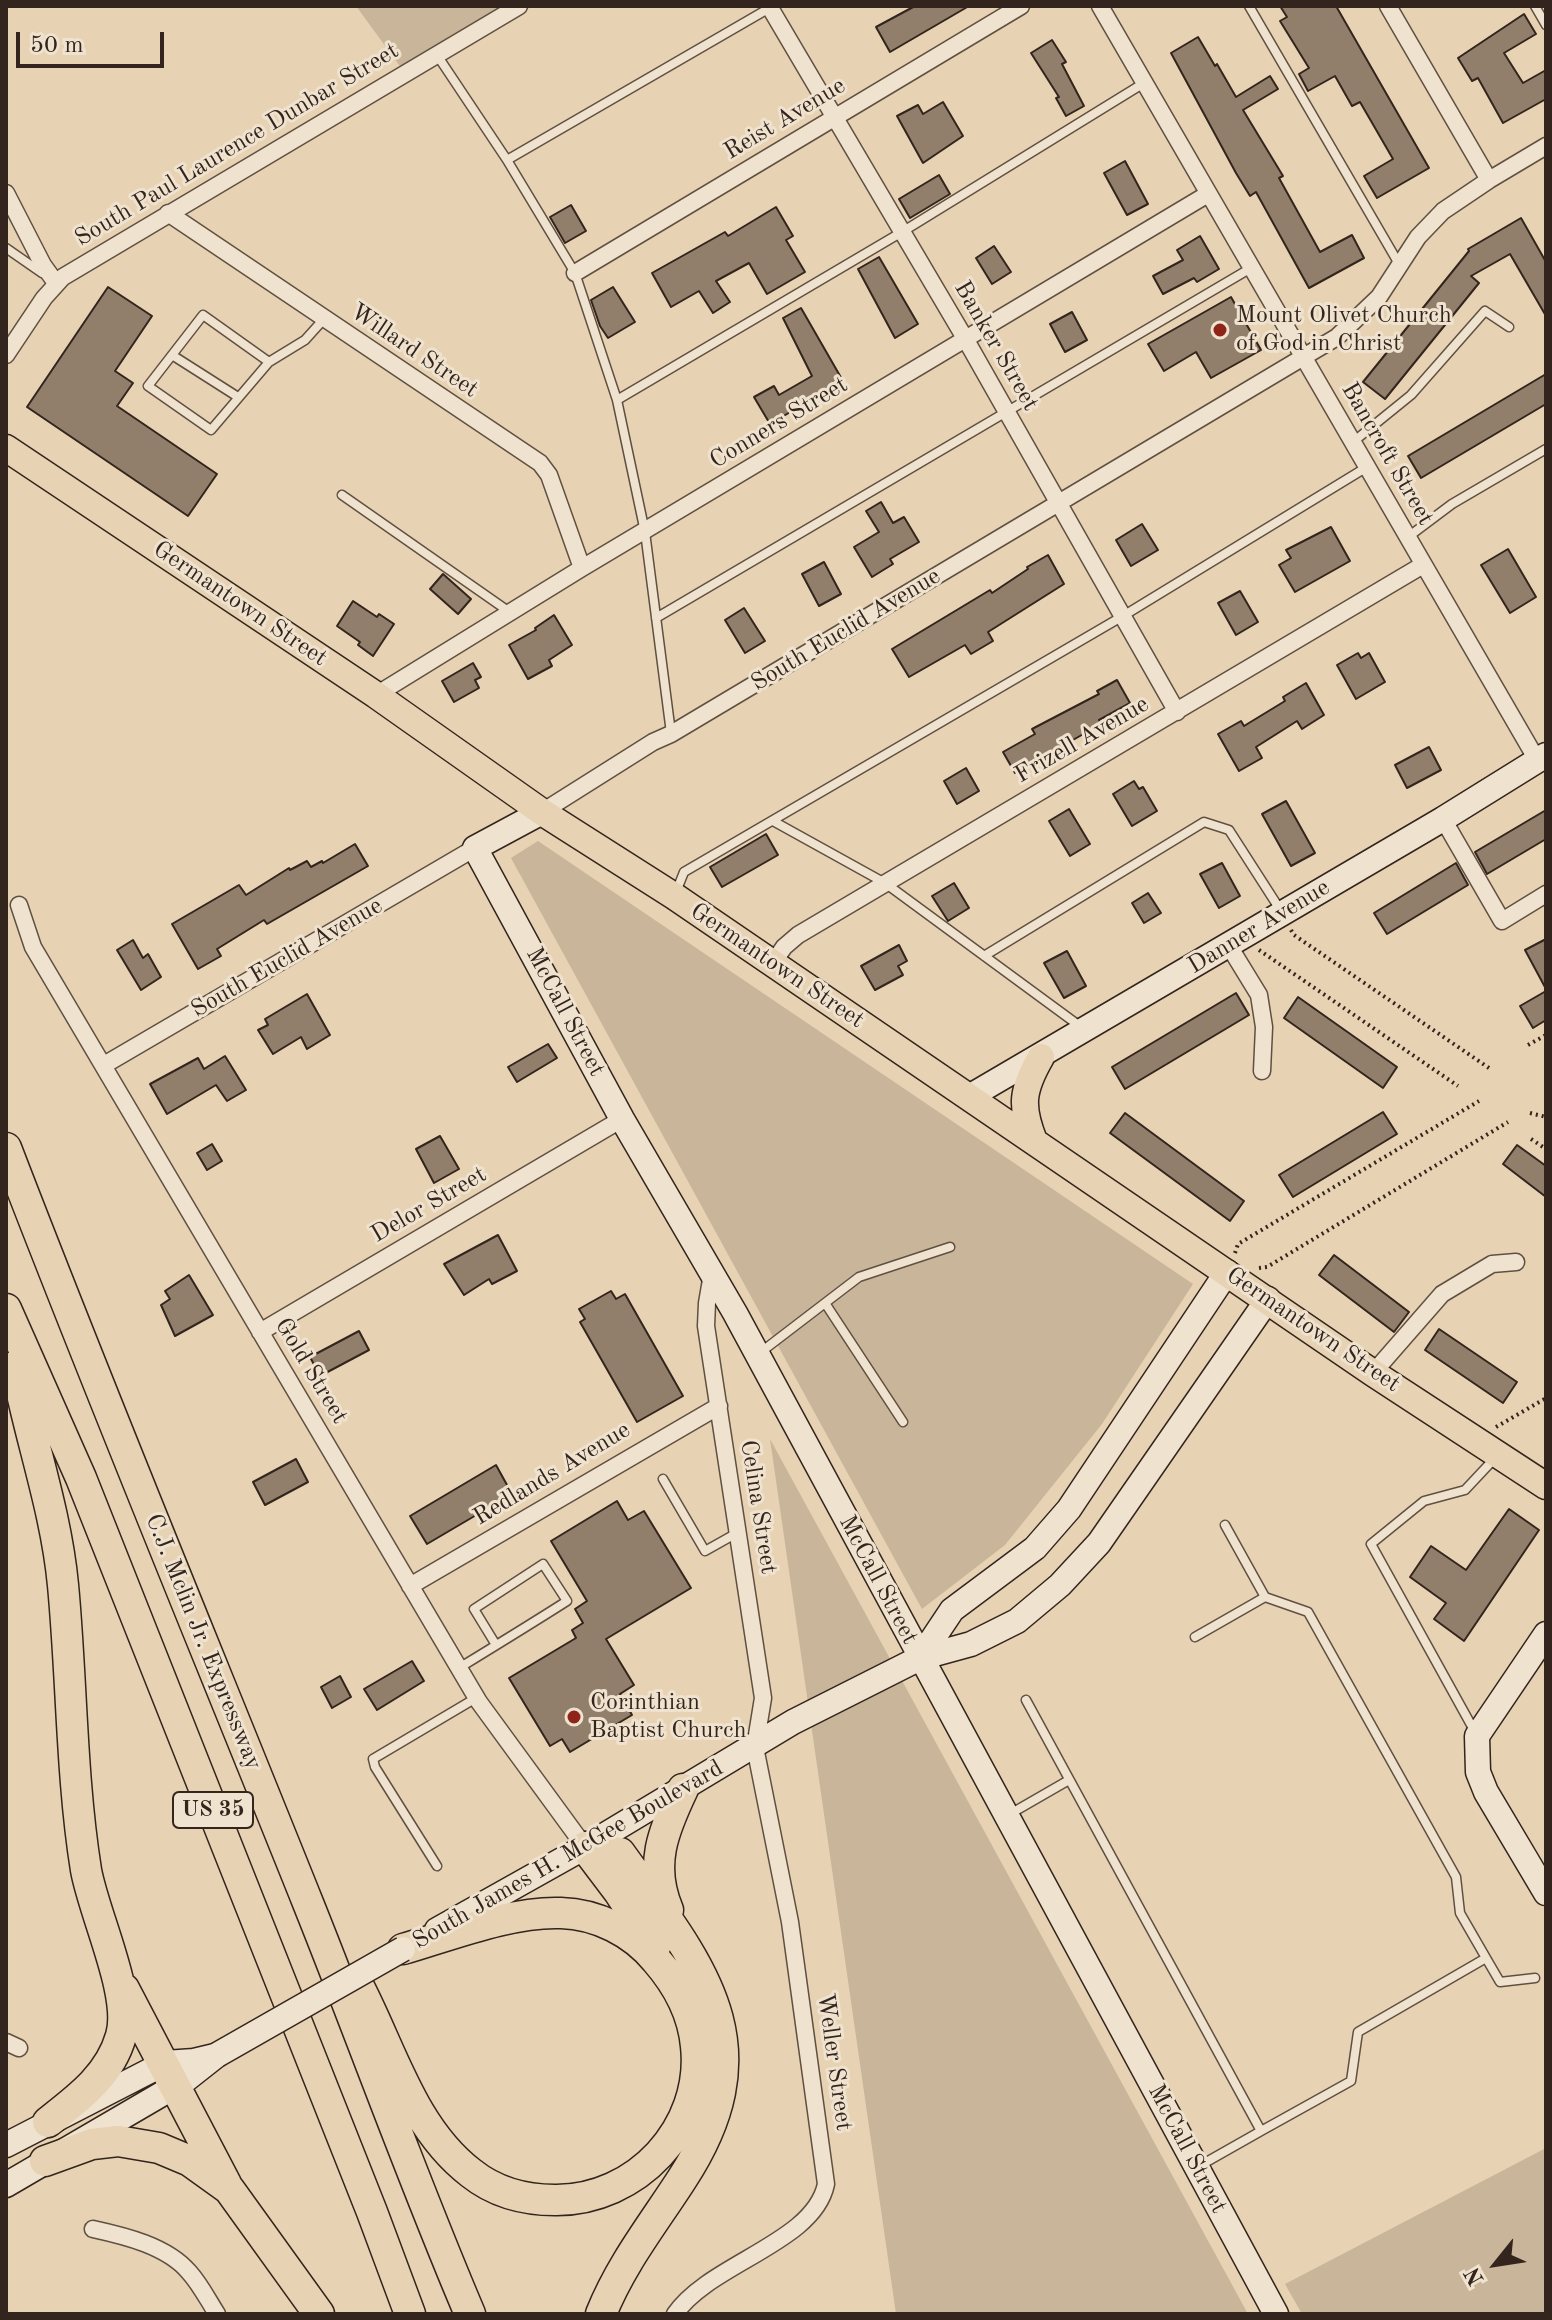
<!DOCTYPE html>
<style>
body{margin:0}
#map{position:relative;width:1552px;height:2320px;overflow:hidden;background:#e7d2b3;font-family:"Old Standard TT",serif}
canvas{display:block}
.frame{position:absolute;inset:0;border:8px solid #33251d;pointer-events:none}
.north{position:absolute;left:1456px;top:2224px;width:80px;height:80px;-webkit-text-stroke:6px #efe2ce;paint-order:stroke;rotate:240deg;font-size:22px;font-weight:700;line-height:32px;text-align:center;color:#33251d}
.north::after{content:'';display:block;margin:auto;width:28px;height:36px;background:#33251d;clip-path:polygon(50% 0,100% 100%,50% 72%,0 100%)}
.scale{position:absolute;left:16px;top:32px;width:148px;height:36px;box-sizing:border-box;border:4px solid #33251d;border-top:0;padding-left:10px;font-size:24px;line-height:28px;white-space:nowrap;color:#33251d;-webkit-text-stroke:6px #efe2ce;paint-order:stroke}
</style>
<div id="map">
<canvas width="1552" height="2320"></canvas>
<div class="frame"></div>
<div class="north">N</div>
<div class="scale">50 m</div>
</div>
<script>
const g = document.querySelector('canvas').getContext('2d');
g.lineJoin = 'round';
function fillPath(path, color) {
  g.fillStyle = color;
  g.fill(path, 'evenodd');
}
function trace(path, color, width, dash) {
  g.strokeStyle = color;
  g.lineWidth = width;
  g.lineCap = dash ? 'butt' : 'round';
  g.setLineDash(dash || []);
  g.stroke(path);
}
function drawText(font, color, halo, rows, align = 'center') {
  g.font = font + ' "Old Standard TT",serif';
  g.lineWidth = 6;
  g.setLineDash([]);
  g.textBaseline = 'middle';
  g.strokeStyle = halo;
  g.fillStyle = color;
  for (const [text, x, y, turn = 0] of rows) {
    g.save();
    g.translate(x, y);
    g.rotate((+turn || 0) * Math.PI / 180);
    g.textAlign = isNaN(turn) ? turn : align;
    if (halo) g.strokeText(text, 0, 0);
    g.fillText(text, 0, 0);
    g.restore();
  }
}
const green = new Path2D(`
 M 356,6 L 519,6 L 405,73 Z
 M 538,841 L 1193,1284 L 1102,1424 L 1005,1545 L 922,1609 L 511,858 Z
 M 770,1439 L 1248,2314 L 896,2314 Z
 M 1546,2148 L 1546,2314 L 1302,2314 L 1285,2284 Z`);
const building = new Path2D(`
 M 915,6 L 969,6 L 890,52 L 876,27 Z
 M 1280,6 L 1336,6 L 1429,168 L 1377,198 L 1364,176 L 1393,159 L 1360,102 L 1352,106 L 1335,76 L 1308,91 L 1299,74 L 1309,68 L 1280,21 L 1287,17 Z
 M 1524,14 L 1536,34 L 1504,53 L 1523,83 L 1546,70 L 1546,99 L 1503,123 L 1478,78 L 1472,81 L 1458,58 Z
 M 1198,37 L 1215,66 L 1217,64 L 1236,97 L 1270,76 L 1278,89 L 1243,110 L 1283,176 L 1279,178 L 1320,252 L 1352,235 L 1364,258 L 1309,288 L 1256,192 L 1250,196 L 1236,173 L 1171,53 Z
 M 1052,40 L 1066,62 L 1062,64 L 1084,106 L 1066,116 L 1056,98 L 1059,97 L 1031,53 Z
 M 943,102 L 963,136 L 923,163 L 897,116 L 918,105 L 923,114 Z
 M 1125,161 L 1148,204 L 1127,215 L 1104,173 Z
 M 939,175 L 950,194 L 910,218 L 899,199 Z
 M 571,205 L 586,231 L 565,243 L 550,217 Z
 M 776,207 L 793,236 L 786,240 L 805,272 L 767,294 L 749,263 L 716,281 L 730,302 L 713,313 L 699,291 L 671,307 L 652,273 L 725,232 L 728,236 Z
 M 1521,218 L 1546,262 L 1546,316 L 1510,254 L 1471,276 L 1479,283 L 1385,399 L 1363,382 L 1469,251 L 1468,249 Z
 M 1200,236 L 1219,269 L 1197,282 L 1194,278 L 1163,294 L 1153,276 L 1183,260 L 1177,250 Z
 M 994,246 L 1011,272 L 992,284 L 976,258 Z
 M 879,257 L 918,324 L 895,338 L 858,269 Z
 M 108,287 L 152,316 L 115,371 L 133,383 L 117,406 L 217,474 L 188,516 L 27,407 Z
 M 613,287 L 635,322 L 608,338 L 600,326 L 591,300 Z
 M 1231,297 L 1261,350 L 1211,378 L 1196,352 L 1164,371 L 1148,344 Z
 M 801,308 L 843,381 L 770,424 L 754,397 L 774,386 L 779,395 L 812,376 L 783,318 Z
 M 1072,312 L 1087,340 L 1065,352 L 1050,324 Z
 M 1546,374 L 1546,404 L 1421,478 L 1408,456 Z
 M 881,502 L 893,523 L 904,517 L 919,542 L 890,559 L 893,564 L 872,577 L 854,547 L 879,532 L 866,511 Z
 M 1142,524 L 1158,550 L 1131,566 L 1116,540 Z
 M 1331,527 L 1350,561 L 1295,592 L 1279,565 L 1291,558 L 1286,550 Z
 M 1508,549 L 1536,597 L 1510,613 L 1481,565 Z
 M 1048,555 L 1064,584 L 988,632 L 993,641 L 971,654 L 965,645 L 909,677 L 892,649 L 990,590 L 992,593 L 1028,569 L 1027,567 Z
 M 824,562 L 841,594 L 819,606 L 802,574 Z
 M 443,574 L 471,599 L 458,614 L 430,589 Z
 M 1240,591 L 1258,622 L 1236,635 L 1218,603 Z
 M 353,601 L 377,617 L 379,614 L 394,624 L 373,656 L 358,645 L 360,642 L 337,626 Z
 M 744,608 L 765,641 L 745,653 L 725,620 Z
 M 554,615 L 572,645 L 549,660 L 552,666 L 528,679 L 509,645 L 536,630 L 535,628 Z
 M 1358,653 L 1361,658 L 1369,653 L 1385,682 L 1356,699 L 1337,665 Z
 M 473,663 L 481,677 L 475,680 L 479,688 L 454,702 L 442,681 Z
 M 1117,680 L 1130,703 L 1099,720 L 1101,724 L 1015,773 L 1003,752 L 1035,734 L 1032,729 L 1099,694 L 1097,691 Z
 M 1306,683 L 1324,715 L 1302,729 L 1297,721 L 1256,747 L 1262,758 L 1239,771 L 1218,734 L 1241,721 L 1244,726 L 1285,701 L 1283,697 Z
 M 1429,747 L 1441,770 L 1407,788 L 1395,765 Z
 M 966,768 L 979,791 L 957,804 L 944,781 Z
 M 1134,781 L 1139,789 L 1143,787 L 1157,811 L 1132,826 L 1113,794 Z
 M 1286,801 L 1315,853 L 1291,866 L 1262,814 Z
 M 1069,809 L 1090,844 L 1070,856 L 1049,821 Z
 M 1546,810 L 1546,839 L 1487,874 L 1475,852 Z
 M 766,834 L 778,855 L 722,887 L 710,867 Z
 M 355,844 L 368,866 L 267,924 L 264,920 L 217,949 L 221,956 L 198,969 L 172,924 L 239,885 L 246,895 L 289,868 L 290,870 L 307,861 L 311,867 L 322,861 L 323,863 Z
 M 1222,863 L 1240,896 L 1219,908 L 1200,874 Z
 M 1456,863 L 1468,885 L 1387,934 L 1374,913 Z
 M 954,883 L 969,908 L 948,921 L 932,896 Z
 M 1148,893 L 1161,913 L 1144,923 L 1132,903 Z
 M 1546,939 L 1546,989 L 1525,950 Z
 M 133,940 L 143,958 L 148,954 L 161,977 L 141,990 L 117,950 Z
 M 899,945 L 907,961 L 898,966 L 903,975 L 875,990 L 861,966 Z
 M 1067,951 L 1086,986 L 1064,998 L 1044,963 Z
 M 1546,991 L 1546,1020 L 1533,1028 L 1520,1006 Z
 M 1236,993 L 1249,1015 L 1125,1089 L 1112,1067 Z
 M 307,994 L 330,1035 L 307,1049 L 301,1037 L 273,1054 L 258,1030 L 268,1025 L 265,1019 Z
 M 1298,997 L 1397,1067 L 1383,1088 L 1284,1018 Z
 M 548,1044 L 557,1058 L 517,1082 L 508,1067 Z
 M 225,1056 L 246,1090 L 227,1101 L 216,1085 L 167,1114 L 150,1084 L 198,1058 L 204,1069 Z
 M 1383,1112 L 1397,1134 L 1293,1197 L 1279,1175 Z
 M 1125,1113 L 1244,1201 L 1230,1221 L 1110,1133 Z
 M 440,1136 L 459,1169 L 434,1183 L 416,1149 Z
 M 212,1144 L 222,1161 L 207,1170 L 197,1153 Z
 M 1517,1145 L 1546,1166 L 1546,1197 L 1503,1164 Z
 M 498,1235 L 517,1271 L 492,1284 L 489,1279 L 464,1295 L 444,1264 Z
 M 1334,1255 L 1409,1312 L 1394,1332 L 1319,1275 Z
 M 189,1275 L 213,1315 L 175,1336 L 161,1305 L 170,1299 L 165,1291 Z
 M 611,1291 L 616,1299 L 625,1294 L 683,1396 L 637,1422 L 580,1322 L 585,1319 L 579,1309 Z
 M 1439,1329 L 1517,1382 L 1503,1403 L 1425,1350 Z
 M 359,1331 L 369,1350 L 320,1376 L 310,1357 Z
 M 296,1459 L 308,1482 L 265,1505 L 253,1482 Z
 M 496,1465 L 512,1494 L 427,1544 L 410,1516 Z
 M 617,1501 L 628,1520 L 644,1511 L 691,1588 L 606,1639 L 634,1685 L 620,1694 L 632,1715 L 570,1752 L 562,1739 L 550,1746 L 509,1678 L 576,1638 L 572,1630 L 583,1623 L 575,1609 L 587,1601 L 551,1541 Z
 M 1509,1509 L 1539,1530 L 1464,1641 L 1434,1619 L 1446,1603 L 1410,1577 L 1431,1546 L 1466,1570 Z
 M 412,1661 L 424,1681 L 377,1710 L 364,1689 Z
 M 340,1676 L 351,1697 L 332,1708 L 321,1687 Z`);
const path = new Path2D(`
 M 1291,930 L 1294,935 L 1489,1068
 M 1259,950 L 1458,1086
 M 1528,1045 L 1546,1035
 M 1530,1113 L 1546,1117
 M 1531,1139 L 1546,1149
 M 1235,1253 L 1238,1244 L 1479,1101
 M 1259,1268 L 1267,1267 L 1508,1122
 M 1496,1427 L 1546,1398`);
const lane = new Path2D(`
 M 1249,6 L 1399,264
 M 1535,6 L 1546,25
 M 437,55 L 507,160 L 575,273 L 617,400 L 645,532 L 671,733
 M 507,160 L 773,6
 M 6,248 L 42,273
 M 172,355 L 238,397
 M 269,362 L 203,315 L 148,386 L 211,430 L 269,362 L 305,340 L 323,320
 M 617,400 L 902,232 L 1144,83
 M 1353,442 L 1411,395 L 1485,311 L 1509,327
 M 342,495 L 511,613
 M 1408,537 L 1452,504 L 1546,449
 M 656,618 L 1251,268
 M 773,821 L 885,883 L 1081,1027
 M 676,892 L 684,872 L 1123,616 L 1367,467
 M 984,956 L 1204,822 L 1229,830 L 1281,911
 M 825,1303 L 859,1277 L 950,1247
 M 761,1352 L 825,1303 L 903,1422
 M 663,1479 L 705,1551 L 737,1533
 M 1225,1525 L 1265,1597
 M 1195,1637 L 1265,1597 L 1308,1612 L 1456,1877 L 1460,1913 L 1486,1958 L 1358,2032 L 1351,2081 L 1261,2131
 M 459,1668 C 495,1646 531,1624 567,1601 L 543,1564 L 474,1609 L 496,1645
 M 1026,1700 L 1261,2131 L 1201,2165
 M 1475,1732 L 1371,1544 L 1424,1501 L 1465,1490 L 1495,1458
 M 1010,1814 L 1069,1780
 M 437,1866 L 375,1767 L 373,1759 L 476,1698
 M 1486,1958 L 1500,1982 L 1535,1978`);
const street = new Path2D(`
 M 769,6 L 966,340 L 1177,712
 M 1100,6 L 1537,760
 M 1388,6 L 1489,180
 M 6,193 L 43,265 L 56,283
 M 168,213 L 540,463 L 549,475 L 582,568
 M 575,273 L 1021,6
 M 6,355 L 44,298 L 63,277 L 519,6
 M 376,695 L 582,568 L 1208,194
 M 542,812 L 653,742 L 671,734 L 1337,337 L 1379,297 L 1418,237 L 1443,211 L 1489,180 L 1546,146
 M 1443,819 L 1502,921 L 1546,894
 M 19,905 L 33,947 L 479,1702 L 585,1847
 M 1229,946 L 1259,995 L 1264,1027 L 1262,1071
 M 773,963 L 784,947 L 798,935 L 1423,565
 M 104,1065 L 475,848
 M 260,1332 L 622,1119
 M 1373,1373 L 1442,1294 L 1492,1264 L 1516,1262
 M 410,1586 L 719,1406
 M 6,2042 L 19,2048
 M 93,2229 C 125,2236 167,2246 189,2272 C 200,2284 208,2300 217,2314
 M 675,2314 C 710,2263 814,2243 826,2184 L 790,1922 L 755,1747 L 763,1698 L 706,1326 L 707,1303 L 712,1274`);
const secondary = new Path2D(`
 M 542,812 L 475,848 L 622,1119 L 735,1313 L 1276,2314
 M 969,1097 L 1443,819 L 1546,755
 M 1546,1634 L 1477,1736 L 1478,1772 L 1486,1792 L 1546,1893
 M 920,1658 L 952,1610 L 1035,1548 L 1069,1509 L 1227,1272
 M 437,1930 L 585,1847 L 793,1722 L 920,1658 L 971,1644 L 1017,1621 L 1060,1585 L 1099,1543 L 1268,1299
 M 6,2145 L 165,2063 L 194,2061 L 215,2056
 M 6,2185 L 184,2081 L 217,2055`);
const primary = new Path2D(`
 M 6,448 L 376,695 L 542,812 L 674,896 L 1373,1373 L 1546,1486
 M 1034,1141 C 1020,1106 1022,1090 1041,1057`);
const highway = new Path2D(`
 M 6,1148 C 103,1401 207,1651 308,1903 C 363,2040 412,2178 470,2314
 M 6,1309 L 81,1478 L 372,2212 L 410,2314
 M 16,1366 C 30,1439 56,1510 63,1585 C 72,1680 71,1776 86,1870 C 94,1915 133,1995 121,2036 C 110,2075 79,2098 48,2122
 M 585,1847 L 620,1853 C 700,1965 771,2043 682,2179 C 653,2224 621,2264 601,2314
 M 585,1847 L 619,1892 L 655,1947
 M 668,1910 C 649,1865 663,1831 683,1789
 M 357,1983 C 391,2047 411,2127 471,2173 C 496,2193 524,2200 555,2200 C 636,2201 705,2128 696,2046 C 693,2013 677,1984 656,1960 C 633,1932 597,1914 561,1913 C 512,1911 451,1935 403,1949
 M 124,1989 L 226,2184
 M 45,2161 L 92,2144 L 118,2141 L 159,2148 L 190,2161 L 229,2189 L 319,2314`);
const secondaryBridge = new Path2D(`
 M 217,2055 L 403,1949`);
const markers = [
 [1220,330,8,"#8f2418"],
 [574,1717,8,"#8f2418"]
];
const shields = [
 [213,1810,80]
];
const shieldNames = [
 ["US 35",213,1810]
];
const streetNames = [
 ["Reist Avenue",785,119,-31],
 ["South Paul Laurence Dunbar Street",237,145,-31],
 ["Banker Street",996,346,60],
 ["Willard Street",414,351,34],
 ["Conners Street",779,423,-31],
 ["Bancroft Street",1387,454,60],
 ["Germantown Street",240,604,34],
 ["South Euclid Avenue",846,630,-31],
 ["Frizell Avenue",1082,740,-30],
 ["Danner Avenue",1259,927,-31],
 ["South Euclid Avenue",287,958,-30],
 ["Germantown Street",777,966,34],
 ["McCall Street",565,1012,62],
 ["Delor Street",429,1205,-30],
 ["Germantown Street",1313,1330,34],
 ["Gold Street",311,1371,59],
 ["Redlands Avenue",552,1474,-31],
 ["Celina Street",758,1507,81],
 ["McCall Street",878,1580,62],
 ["C.J. Mclin Jr. Expressway",203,1642,68],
 ["South James H. McGee Boulevard",568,1855,-30],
 ["Weller Street",834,2062,82],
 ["McCall Street",1187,2149,62]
];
const poiNames = [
 ["Mount Olivet Church",1236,316],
 ["of God in Christ",1236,344],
 ["Corinthian",590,1703],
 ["Baptist Church",590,1731]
];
fillPath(green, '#c8b59a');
fillPath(building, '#917f6b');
trace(building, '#33251d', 2);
trace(lane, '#605042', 11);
trace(street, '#605042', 19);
trace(secondary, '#33251d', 27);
trace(primary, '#33251d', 29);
trace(highway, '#33251d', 33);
trace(path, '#33251d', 4, [2, 4]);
trace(lane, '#efe2ce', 8);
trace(street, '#efe2ce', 16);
trace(secondary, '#efe2ce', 24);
trace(primary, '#e7d2b3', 26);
trace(highway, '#e7d2b3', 30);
trace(secondaryBridge, '#33251d', 27, []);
trace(secondaryBridge, '#efe2ce', 24);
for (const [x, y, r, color] of markers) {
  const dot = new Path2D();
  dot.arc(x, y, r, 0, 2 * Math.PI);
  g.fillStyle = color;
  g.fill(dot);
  trace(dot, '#efe2ce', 3);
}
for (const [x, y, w] of shields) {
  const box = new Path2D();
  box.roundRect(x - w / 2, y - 18, w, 36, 6);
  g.fillStyle = '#efe2ce';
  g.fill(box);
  trace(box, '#33251d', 2);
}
drawText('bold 22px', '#33251d', null, shieldNames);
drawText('24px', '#33251d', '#efe2ce', streetNames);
drawText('24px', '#33251d', '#efe2ce', poiNames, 'left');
</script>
